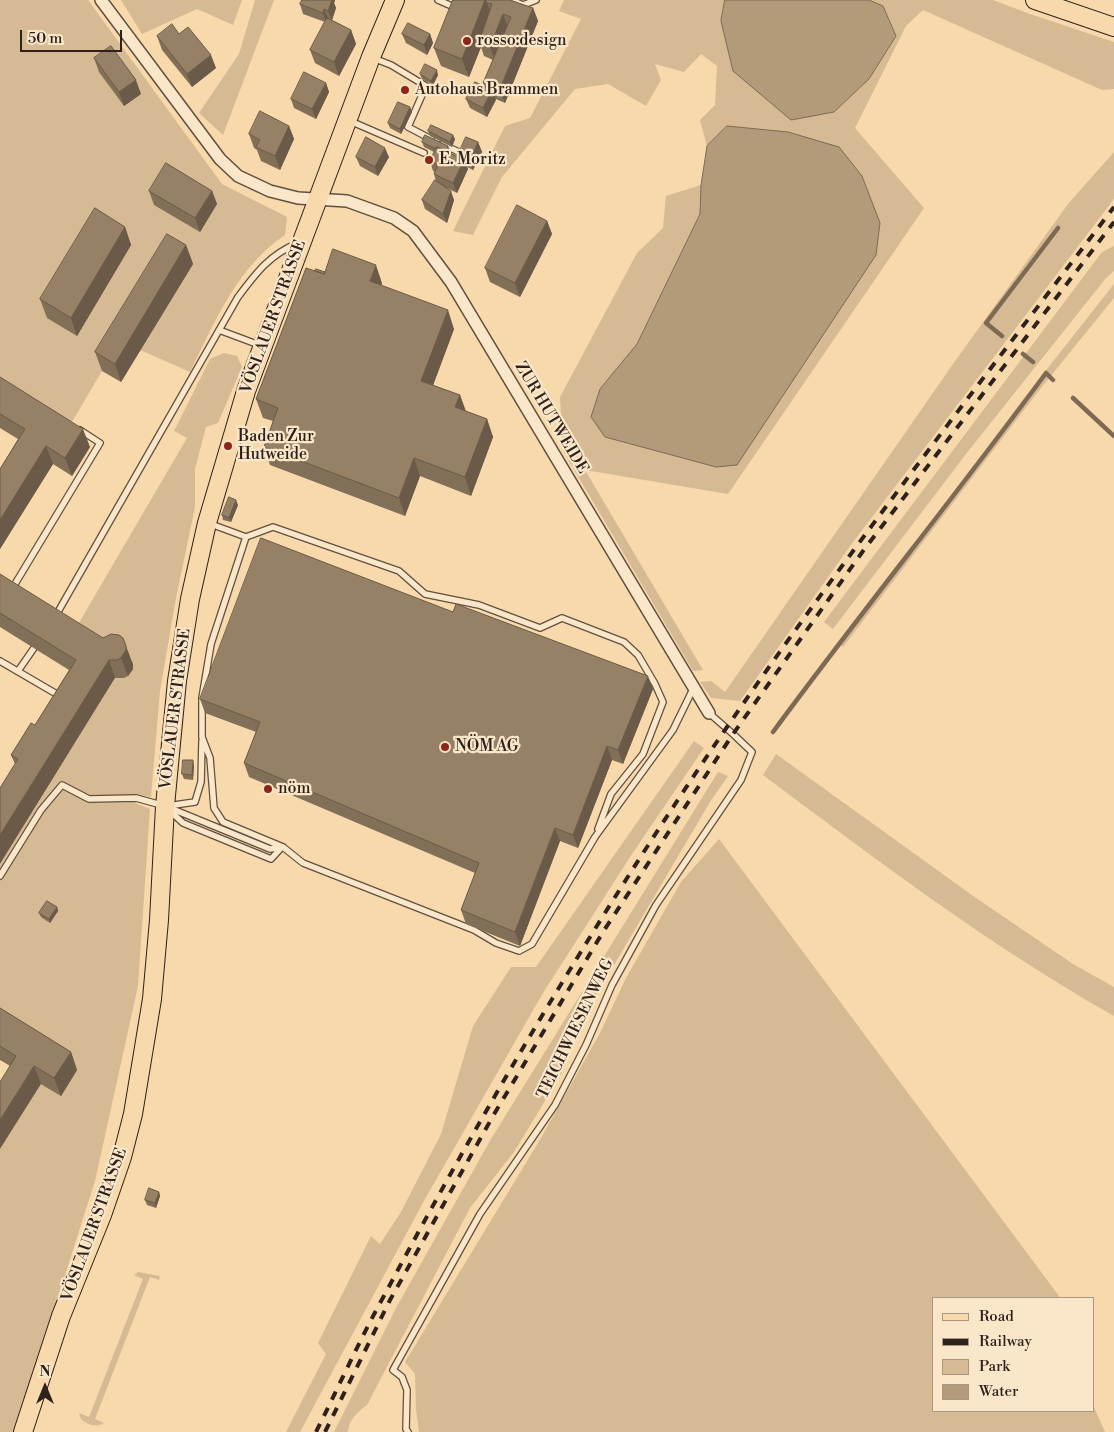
<!DOCTYPE html>
<meta charset="utf-8">
<style>
body{margin:0}
#map{position:relative;width:1114px;height:1432px;overflow:hidden;background:#f8d9ab;font-family:"Libre Bodoni",serif}
canvas{display:block}
.legend{position:absolute;left:932px;top:1297px;width:162px;height:115px;box-sizing:border-box;background:#fae6c8;border:1px solid #a89783;margin:0;padding:6px 9px;list-style:none;font-size:15px;color:#2e211c}
.legend li{display:flex;align-items:center;gap:10px;height:25px}
.legend b{width:25px;border:1px solid #a89783}
.north{position:absolute;left:20px;top:1362px;width:50px;height:50px;-webkit-text-stroke:4px #fae6c8;paint-order:stroke;rotate:0deg;font-size:14px;font-weight:700;line-height:20px;text-align:center;color:#2e211c}
.north::after{content:'';display:block;margin:auto;width:18px;height:22px;background:#2e211c;clip-path:polygon(50% 0,100% 100%,50% 72%,0 100%)}
.scale{position:absolute;left:20px;top:30px;width:102px;height:22px;box-sizing:border-box;border:2px solid #2e211c;border-top:0;padding-left:6px;font-size:15px;line-height:18px;white-space:nowrap;color:#2e211c;-webkit-text-stroke:4px #fae6c8;paint-order:stroke}
</style>
<div id="map">
<canvas width="1114" height="1432"></canvas>
<ul class="legend">
<li><b style="height:6px;background:#f8d9ab"></b>Road</li>
<li><b style="height:6px;background:#2e211c"></b>Railway</li>
<li><b style="height:14px;background:#d6ba93"></b>Park</li>
<li><b style="height:14px;background:#b39a7a"></b>Water</li>
</ul>
<div class="north">N</div>
<div class="scale">50 m</div>
</div>
<script>
const g = document.querySelector('canvas').getContext('2d');
g.lineJoin = 'round';
function fillPath(path, color) {
  g.fillStyle = color;
  g.fill(path, 'evenodd');
}
function trace(path, color, width, dash) {
  g.strokeStyle = color;
  g.lineWidth = width;
  g.lineCap = dash ? 'butt' : 'round';
  g.setLineDash(dash || []);
  g.stroke(path);
}
function drawText(font, color, halo, rows, align = 'center') {
  g.font = font + ' "Libre Bodoni",serif';
  g.lineWidth = 4.5;
  g.setLineDash([]);
  g.textBaseline = 'middle';
  g.strokeStyle = halo;
  g.fillStyle = color;
  for (const [text, x, y, turn = 0] of rows) {
    g.save();
    g.translate(x, y);
    g.rotate((+turn || 0) * Math.PI / 180);
    g.textAlign = isNaN(turn) ? turn : align;
    if (halo) g.strokeText(text, 0, 0);
    g.fillText(text, 0, 0);
    g.restore();
  }
}
const green = new Path2D(`
 M 0,0 L 88,0 L 222,184 L 287,217 L 285,235 C 237,267 215,322 190,372 L 140,350 L 102,371 L 66,432 L 0,392 Z
 M 121,0 L 242,0 L 233,25 L 197,9 L 142,34 Z
 M 255,0 L 274,0 L 223,135 L 199,113 L 239,54 Z
 M 564,0 L 725,0 L 721,21 L 834,112 L 869,79 L 896,36 L 883,6 L 869,0 L 993,0 L 1030,14 L 1114,42 L 1114,89 L 1102,90 L 923,10 L 906,26 L 855,128 L 924,208 L 728,494 L 585,470 L 703,670 L 693,671 L 563,451 L 560,397 L 637,253 L 663,228 L 666,196 L 701,185 L 700,214 L 637,344 L 601,389 L 716,467 L 727,126 L 707,146 L 700,120 L 715,105 L 717,66 L 701,54 L 684,72 L 655,64 L 661,80 L 646,106 L 608,84 L 575,89 L 502,177 L 473,235 L 453,231 L 505,126 L 530,118 L 581,19 L 559,11 Z
 M 1114,152 L 1114,199 L 853,542 L 740,701 L 711,698 L 700,682 L 711,681 L 725,692 L 953,364 L 1068,204 Z
 M 1114,246 L 1114,271 L 1106,278 L 966,454 L 833,629 L 824,622 L 1102,252 Z
 M 1114,284 L 1114,298 L 1037,393 L 843,647 L 839,644 L 1025,397 Z
 M 224,353 L 237,356 L 242,367 L 218,423 L 206,427 L 195,469 L 195,507 L 176,598 L 160,691 L 151,797 L 136,795 L 135,803 L 150,809 L 138,986 L 95,1181 L 15,1432 L 0,1432 L 0,1149 L 41,1084 L 0,1022 L 0,864 L 115,678 C 129,680 137,668 130,656 L 73,633 L 187,438 L 174,431 L 210,359 Z
 M 694,741 L 704,748 L 632,854 L 543,993 L 425,1199 L 300,1432 L 286,1432 L 326,1354 L 318,1343 L 371,1236 L 380,1244 L 401,1212 L 441,1134 L 473,1026 L 511,967 L 536,967 Z
 M 776,754 L 976,898 L 1073,964 L 1114,987 L 1114,1016 C 990,946 877,860 763,775 Z
 M 718,772 L 728,776 L 710,802 L 561,1055 L 562,1073 L 514,1152 L 470,1208 L 367,1405 C 358,1411 348,1421 348,1432 L 334,1432 L 396,1308 L 491,1139 Z
 M 719,839 L 1059,1296 L 1060,1298 L 933,1298 L 933,1411 L 1093,1411 L 1093,1405 L 1105,1432 L 419,1432 L 416,1409 L 415,1374 L 405,1362 L 538,1143 L 600,1033 L 626,978 L 681,882 Z
 M 138,1272 L 160,1276 L 159,1280 L 150,1277 L 95,1419 L 104,1423 C 96,1428 88,1425 81,1419 L 79,1413 L 89,1417 L 143,1279 L 134,1275 Z`);
const water = new Path2D(`
 M 725,0 L 869,0 L 883,6 L 896,36 L 869,79 L 834,112 L 791,120 L 733,71 L 721,21 Z
 M 727,126 L 788,132 L 839,147 L 862,176 L 880,223 L 876,255 L 737,465 L 716,467 L 605,437 L 591,417 L 600,389 L 637,344 L 700,214 L 701,185 L 707,146 Z`);
const stream = new Path2D(`
 M 1002,336 L 986,323 L 1058,228
 M 1023,354 L 1033,362
 M 1073,398 L 1114,436
 M 773,732 C 862,611 957,494 1046,373 L 1053,380`);
const service = new Path2D(`
 M 438,0 L 454,7
 M 511,0 L 523,5 L 536,0
 M 373,58 L 391,65 L 426,86 L 408,127 L 431,139
 M 350,121 L 424,153
 M 442,144 L 461,153
 M 219,330 L 262,346
 M 208,523 L 246,537 L 211,644 L 202,698 L 202,737 L 210,758 L 214,808 L 223,822 L 283,847 L 303,863 L 474,930 L 496,943 L 519,951 L 532,944 L 595,837 L 673,730 L 694,687
 M 246,537 L 273,527 L 399,571 L 425,594 L 479,605 L 540,628 L 562,618 L 624,642 L 638,655 L 655,684 L 663,702 L 643,754 L 611,794 L 598,829
 M 15,584 L 100,443 L 80,430
 M 55,617 L 238,297 C 256,273 269,255 298,243
 M 0,661 L 60,696 L 59,697
 M 18,671 L 34,648
 M 167,806 L 195,802 L 201,782 L 202,741
 M 168,809 L 183,823 L 271,859 L 282,847
 M 0,876 L 41,810 L 62,785 L 89,799 L 136,798 L 165,806 L 270,849 L 283,847
 M 408,1432 L 406,1429 L 407,1390 L 402,1377 L 393,1370 L 480,1214 L 555,1105 L 586,1045 L 612,985 L 656,905 L 741,780 L 752,752 L 733,734 L 709,713`);
const minor = new Path2D(`
 M 101,0 L 220,159 L 238,176 L 270,191 L 298,198 L 347,201 L 394,218 L 413,231 L 451,282 L 709,713`);
const primary = new Path2D(`
 M 1035,0 L 1114,27
 M 23,1432 L 61,1316 L 102,1215 L 122,1157 L 133,1114 L 152,999 L 159,920 L 165,806 L 177,681 L 190,599 L 207,523 L 246,391 L 371,57 L 395,0`);
const rail = new Path2D(`
 M 316,1432 C 339,1386 360,1339 385,1294 C 489,1099 602,909 727,727 C 850,549 983,379 1114,207
 M 325,1432 L 390,1300 L 493,1116 L 603,932 L 733,734 L 863,551 L 1114,222`);
const wall = new Path2D(`
 M 302,0 L 335,0 L 334,3 L 336,8 L 332,20 L 351,30 L 356,44 L 339,76 L 315,63 L 310,50 L 325,22 L 303,14 L 300,4 Z
 M 453,0 L 510,0 L 533,8 L 538,21 L 505,103 L 496,99 L 487,117 L 470,108 L 466,99 L 485,87 L 483,83 L 493,60 L 484,56 L 481,47 L 469,77 L 441,66 L 434,48 Z
 M 179,34 L 216,68 L 192,87 L 162,50 L 157,36 Z
 M 402,34 L 430,34 L 433,43 L 427,55 L 406,43 Z
 M 94,58 L 141,94 L 124,106 L 99,72 Z
 M 420,74 L 438,75 L 433,85 L 422,79 Z
 M 326,83 L 329,92 L 316,119 L 294,108 L 291,99 Z
 M 410,107 L 412,112 L 401,134 L 390,128 L 388,123 Z
 M 289,126 L 294,139 L 280,170 L 261,161 L 257,150 L 254,148 L 249,134 Z
 M 428,131 L 455,139 L 452,147 L 430,136 Z
 M 422,142 L 450,150 L 449,152 L 459,157 L 458,155 L 478,142 L 482,152 L 473,170 L 467,167 L 468,169 L 457,193 L 447,188 L 454,200 L 447,223 L 425,209 L 422,200 L 436,181 L 434,174 L 435,172 L 433,171 L 430,161 L 434,152 L 424,147 Z
 M 356,157 L 389,157 L 378,176 L 360,166 Z
 M 149,191 L 212,191 L 217,204 L 200,232 L 154,205 Z
 M 547,221 L 552,234 L 520,297 L 490,282 L 485,268 Z
 M 125,227 L 131,245 L 77,336 L 47,318 L 40,299 Z
 M 186,245 L 193,264 L 121,382 L 102,371 L 95,352 Z
 M 325,272 L 382,283 L 381,286 L 454,329 L 433,385 L 460,395 L 466,411 L 487,419 L 493,437 L 471,496 L 420,476 L 405,516 L 270,465 L 264,447 L 273,421 L 263,418 L 256,399 Z
 M 0,377 L 90,447 L 72,476 L 53,464 L 0,549 L 0,469 L 18,439 L 0,428 Z
 M 238,505 L 231,522 L 223,520 L 222,515 Z
 M 0,574 L 133,664 L 133,669 L 128,676 L 124,678 L 115,678 L 15,764 L 11,755 L 35,725 L 69,670 L 0,627 Z
 M 653,689 L 623,764 L 612,760 L 578,848 L 560,841 L 520,946 L 466,924 L 461,910 L 475,873 L 249,777 L 244,763 L 256,732 L 205,713 L 200,699 Z
 M 194,765 L 193,780 L 184,779 L 182,774 Z
 M 57,907 L 58,911 L 50,923 L 41,917 L 39,913 Z
 M 0,1008 L 71,1052 L 77,1070 L 61,1096 L 0,1060 Z
 M 159,1192 L 160,1196 L 156,1208 L 147,1205 L 145,1200 Z`);
const shadedWall = new Path2D(`
 M 330,0 L 335,0 L 334,3 L 336,8 L 332,20 L 328,11 Z
 M 485,0 L 486,0 L 492,17 L 479,42 L 481,47 L 469,77 L 462,59 Z
 M 533,8 L 538,21 L 505,103 L 500,89 Z
 M 324,9 L 328,19 L 326,22 L 323,13 Z
 M 503,14 L 508,28 L 495,60 L 490,47 Z
 M 351,30 L 356,44 L 339,76 L 334,62 Z
 M 430,34 L 433,43 L 427,55 L 424,45 Z
 M 211,55 L 216,68 L 192,87 L 187,74 Z
 M 437,70 L 438,75 L 433,85 L 431,81 Z
 M 136,80 L 141,94 L 124,106 L 119,92 Z
 M 326,83 L 329,92 L 316,119 L 312,109 Z
 M 492,90 L 496,100 L 487,117 L 483,108 Z
 M 410,107 L 412,112 L 401,134 L 400,129 Z
 M 289,126 L 294,139 L 280,170 L 275,156 Z
 M 453,135 L 455,139 L 452,147 L 450,142 Z
 M 478,142 L 482,152 L 473,170 L 470,161 Z
 M 448,146 L 450,150 L 447,158 L 445,153 Z
 M 385,148 L 389,157 L 378,176 L 375,167 Z
 M 464,160 L 468,169 L 457,193 L 453,183 Z
 M 212,191 L 217,204 L 200,232 L 195,218 Z
 M 451,191 L 454,200 L 447,223 L 443,214 Z
 M 547,221 L 552,234 L 520,297 L 515,283 Z
 M 125,227 L 131,245 L 77,336 L 71,318 Z
 M 186,245 L 193,264 L 121,382 L 115,364 Z
 M 376,265 L 382,283 L 376,299 L 370,281 Z
 M 448,310 L 454,329 L 428,399 L 421,381 Z
 M 460,395 L 466,413 L 455,407 Z
 M 487,419 L 493,437 L 471,496 L 465,477 Z
 M 83,429 L 90,447 L 72,476 L 65,458 Z
 M 46,446 L 53,464 L 0,549 L 0,520 Z
 M 414,458 L 420,476 L 405,516 L 399,498 Z
 M 236,500 L 238,505 L 231,522 L 229,518 Z
 M 126,646 L 133,664 L 133,669 L 128,676 L 121,658 Z
 M 109,660 L 115,678 L 0,864 L 0,835 Z
 M 648,676 L 653,689 L 623,764 L 618,750 Z
 M 607,746 L 612,760 L 578,848 L 573,835 Z
 M 193,760 L 194,765 L 193,780 L 192,775 Z
 M 555,828 L 560,841 L 520,946 L 515,932 Z
 M 57,907 L 58,911 L 50,923 L 49,919 Z
 M 71,1052 L 77,1070 L 61,1096 L 54,1078 Z
 M 34,1066 L 41,1084 L 0,1149 L 0,1120 Z
 M 159,1192 L 160,1196 L 156,1208 L 155,1203 Z`);
const building = new Path2D(`
 M 302,0 L 332,0 L 328,11 L 324,9 L 323,13 L 300,4 Z
 M 453,0 L 485,0 L 462,59 L 434,48 Z
 M 486,0 L 510,0 L 533,8 L 500,89 L 483,83 L 511,17 L 503,14 L 490,47 L 479,42 L 492,4 L 487,3 Z
 M 327,18 L 351,30 L 334,62 L 310,50 Z
 M 408,23 L 430,34 L 424,45 L 402,34 Z
 M 172,24 L 179,34 L 188,27 L 211,55 L 187,74 L 157,36 Z
 M 111,46 L 136,80 L 119,92 L 94,58 Z
 M 425,64 L 437,70 L 431,81 L 420,74 Z
 M 304,72 L 326,83 L 312,109 L 291,99 Z
 M 475,82 L 492,90 L 483,108 L 466,99 Z
 M 398,102 L 410,107 L 400,129 L 388,123 Z
 M 260,111 L 289,126 L 275,156 L 256,147 L 260,140 L 249,134 Z
 M 431,125 L 453,135 L 450,142 L 428,131 Z
 M 425,135 L 448,146 L 446,151 L 437,147 L 436,149 L 422,142 Z
 M 366,137 L 385,148 L 375,167 L 356,157 Z
 M 466,137 L 478,142 L 470,161 L 458,155 Z
 M 437,147 L 464,160 L 453,183 L 434,174 L 438,165 L 430,161 Z
 M 166,163 L 212,191 L 195,218 L 149,191 Z
 M 435,180 L 451,191 L 443,214 L 422,200 Z
 M 517,205 L 547,221 L 515,283 L 485,268 Z
 M 95,208 L 125,227 L 71,318 L 40,299 Z
 M 167,234 L 186,245 L 115,364 L 95,352 Z
 M 333,249 L 376,265 L 370,281 L 448,310 L 421,381 L 460,395 L 455,407 L 487,419 L 465,477 L 414,458 L 399,498 L 264,447 L 278,408 L 256,399 L 306,268 L 324,274 Z
 M 316,269 L 325,272 L 324,274 L 315,271 Z
 M 0,377 L 83,429 L 65,458 L 46,446 L 0,520 L 0,469 L 25,429 L 0,414 Z
 M 229,497 L 236,500 L 229,518 L 222,515 Z
 M 261,538 L 453,612 L 456,604 L 648,676 L 618,750 L 607,746 L 573,835 L 555,828 L 515,932 L 461,910 L 479,863 L 244,763 L 260,722 L 200,699 Z
 M 0,574 L 103,638 L 111,634 L 119,635 L 123,638 L 126,646 L 126,650 L 121,658 L 117,660 L 109,660 L 0,835 L 0,788 L 18,759 L 11,755 L 31,723 L 35,725 L 76,660 L 0,613 Z
 M 183,760 L 193,760 L 192,775 L 182,774 Z
 M 47,901 L 57,907 L 49,919 L 39,913 Z
 M 0,1008 L 71,1052 L 54,1078 L 34,1066 L 0,1120 L 0,1082 L 16,1056 L 0,1046 Z
 M 149,1188 L 159,1192 L 155,1203 L 145,1200 Z`);
const markers = [
 [467,41,5,"#8f2418"],
 [405,90,5,"#8f2418"],
 [429,160,5,"#8f2418"],
 [228,446,5,"#8f2418"],
 [445,747,5,"#8f2418"],
 [268,789,5,"#8f2418"]
];
const poiNames = [
 ["rosso:design",477,41],
 ["Autohaus Brammen",415,90],
 ["E. Moritz",439,160],
 ["Baden Zur",238,437],
 ["Hutweide",238,455],
 ["NÖM AG",455,747],
 ["nöm",278,789]
];
const streetNames = [
 ["VÖSLAUER STRASSE",274,317,-70],
 ["ZUR HUTWEIDE",551,418,59],
 ["VÖSLAUER STRASSE",176,709,-83],
 ["TEICHWIESENWEG",576,1029,-64],
 ["VÖSLAUER STRASSE",95,1225,-70]
];
fillPath(green, '#d6ba93');
fillPath(water, '#b39a7a');
trace(water, '#7e6a54', 1);
trace(stream, '#7e6a54', 4.5);
trace(service, '#604f40', 8);
trace(minor, '#604f40', 14);
trace(primary, '#2e211c', 20);
trace(service, '#fae6c8', 5.5);
trace(minor, '#fae6c8', 11);
trace(primary, '#f8d9ab', 18);
trace(rail, '#2e211c', 4, [9, 9]);
fillPath(wall, '#826f58');
fillPath(shadedWall, '#6a5a47');
fillPath(building, '#978166');
trace(building, '#6a5a47', 1);
for (const [x, y, r, color] of markers) {
  const dot = new Path2D();
  dot.arc(x, y, r, 0, 2 * Math.PI);
  g.fillStyle = color;
  g.fill(dot);
  trace(dot, '#fae6c8', 2);
}
drawText('16px', '#2e211c', '#fae6c8', poiNames, 'left');
drawText('16px', '#2e211c', '#fae6c8', streetNames);
</script>
